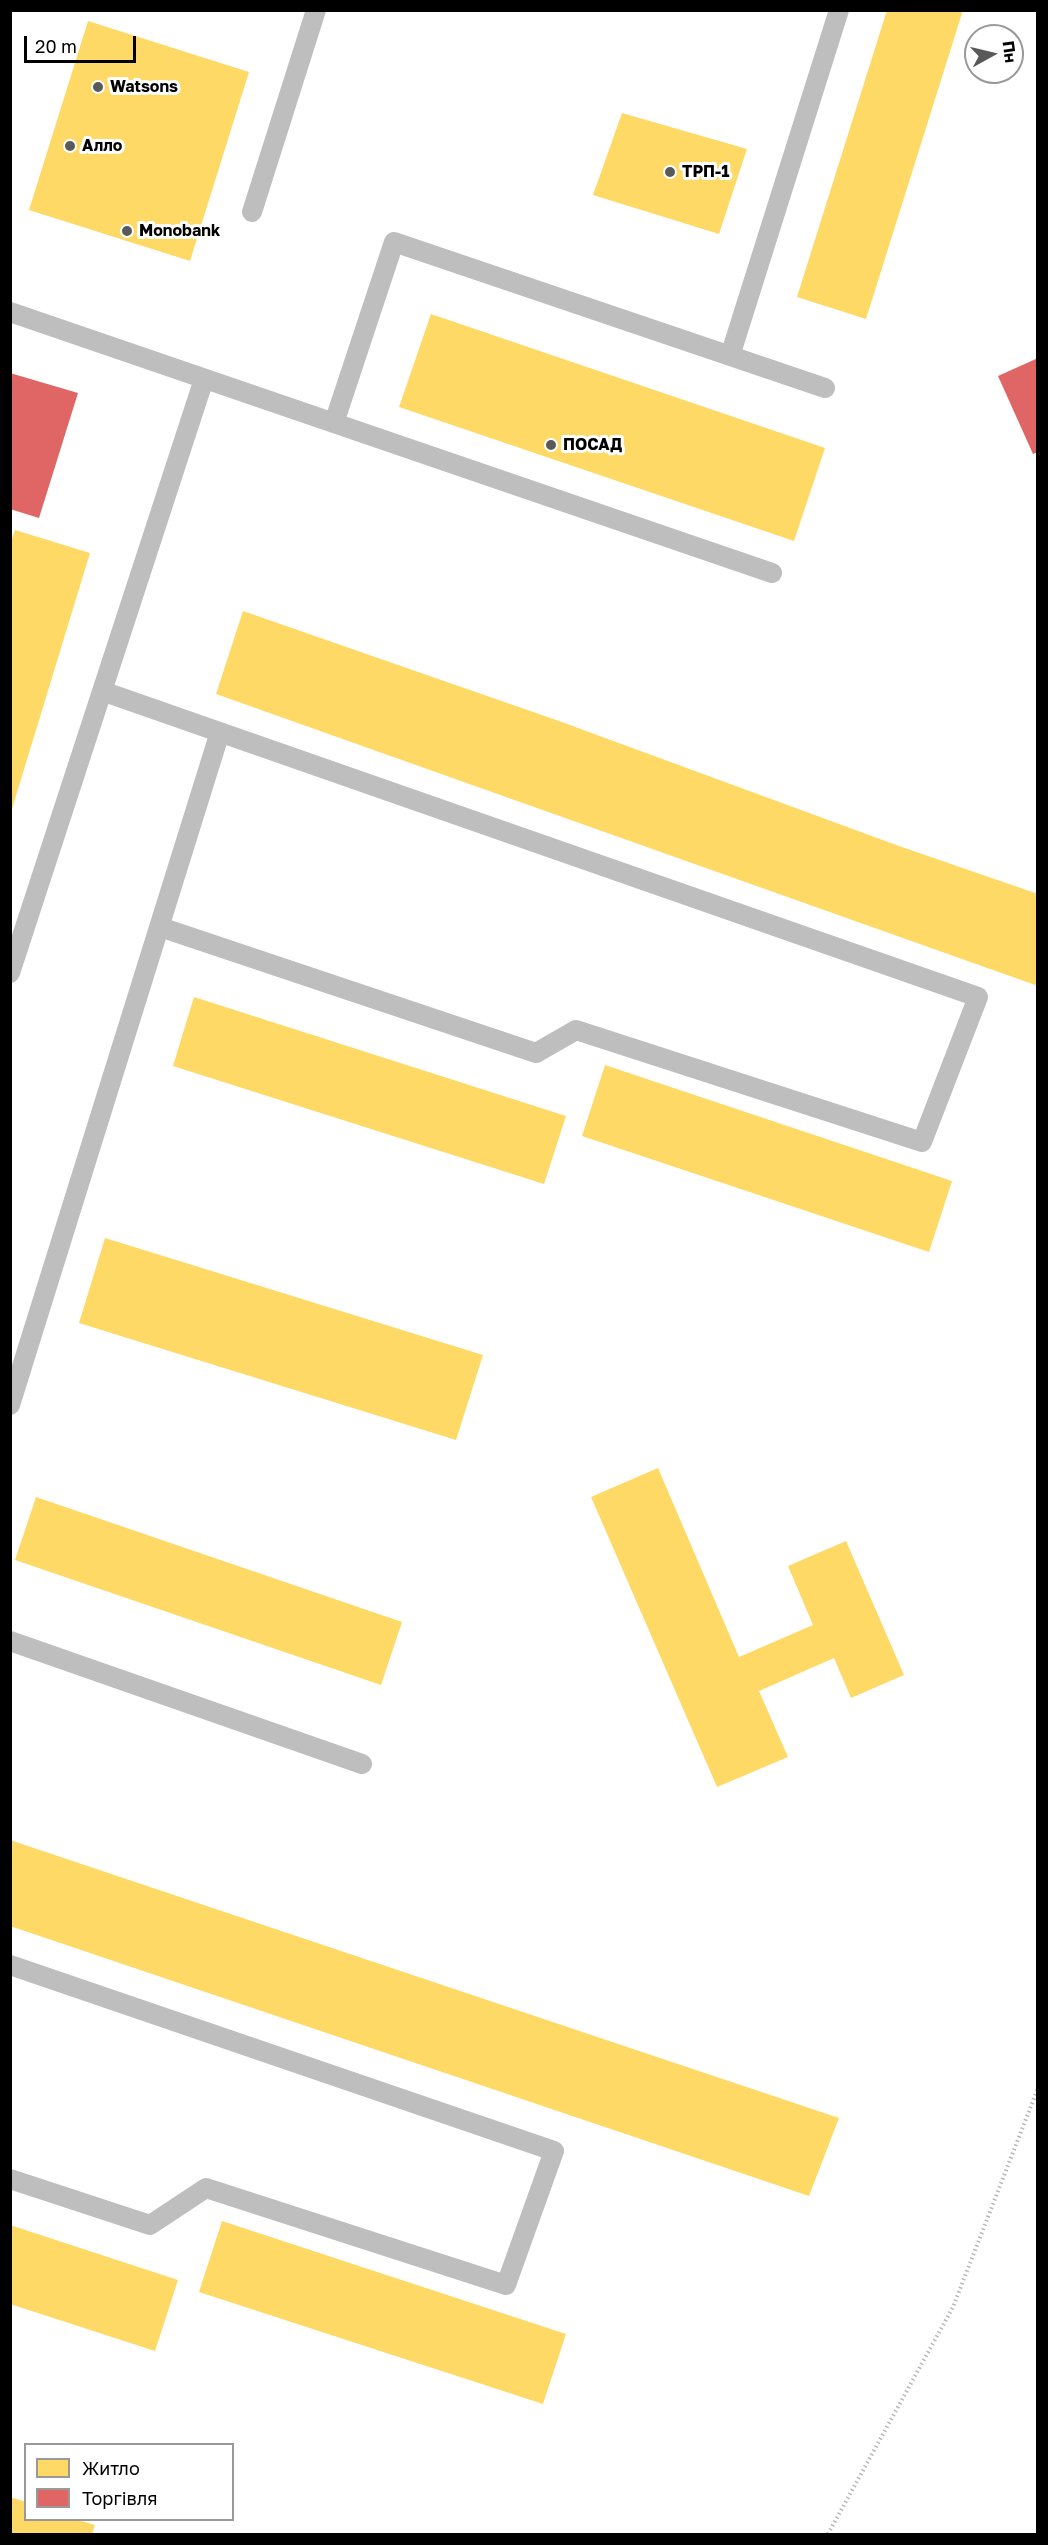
<!DOCTYPE html>
<meta charset="utf-8">
<style>
body{margin:0}
#map{position:relative;width:1048px;height:2545px;overflow:hidden;background:#fff;font-family:"Golos Text",sans-serif}
canvas{display:block}
.frame{position:absolute;inset:0;border:12px solid #000;pointer-events:none}
.legend{position:absolute;left:24px;top:2443px;width:210px;height:78px;box-sizing:border-box;background:#fff;border:2px solid #999;margin:0;padding:8px 10px;list-style:none;font-size:18px;color:#000}
.legend li{display:flex;align-items:center;gap:12px;height:30px}
.legend b{width:30px;border:2px solid #999}
.north{position:absolute;left:964px;top:24px;width:60px;height:60px;box-sizing:border-box;background:#fff;border:2px solid #999;border-radius:50%;rotate:82deg;font-size:16px;font-weight:700;line-height:24px;text-align:center;color:#000}
.north::after{content:'';display:block;margin:auto;width:21px;height:27px;background:#595959;clip-path:polygon(50% 0,100% 100%,50% 72%,0 100%)}
.scale{position:absolute;left:24px;top:36px;width:112px;height:27px;box-sizing:border-box;border:3px solid #000;border-top:0;padding-left:8px;font-size:18px;line-height:21px;white-space:nowrap;color:#000;-webkit-text-stroke:4px #fff;paint-order:stroke}
</style>
<div id="map">
<canvas width="1048" height="2545"></canvas>
<div class="frame"></div>
<ul class="legend">
<li><b style="height:16px;background:#ffd966"></b>Житло</li>
<li><b style="height:16px;background:#e06666"></b>Торгівля</li>
</ul>
<div class="north">Пн</div>
<div class="scale">20 m</div>
</div>
<script>
const g = document.querySelector('canvas').getContext('2d');
g.lineJoin = 'round';
function fillPath(path, color) {
  g.fillStyle = color;
  g.fill(path, 'evenodd');
}
function trace(path, color, width, dash) {
  g.strokeStyle = color;
  g.lineWidth = width;
  g.lineCap = dash ? 'butt' : 'round';
  g.setLineDash(dash || []);
  g.stroke(path);
}
function drawText(font, color, halo, rows, align = 'center') {
  g.font = font + ' "Golos Text",sans-serif';
  g.lineWidth = 6;
  g.setLineDash([]);
  g.textBaseline = 'middle';
  g.strokeStyle = halo;
  g.fillStyle = color;
  for (const [text, x, y, turn = 0] of rows) {
    g.save();
    g.translate(x, y);
    g.rotate((+turn || 0) * Math.PI / 180);
    g.textAlign = isNaN(turn) ? turn : align;
    if (halo) g.strokeText(text, 0, 0);
    g.fillText(text, 0, 0);
    g.restore();
  }
}
const homes = new Path2D(`
 M 887,10 L 963,10 L 866,319 L 797,297 Z
 M 88,21 L 249,72 L 190,261 L 29,210 Z
 M 622,113 L 747,149 L 719,234 L 593,195 Z
 M 431,314 L 825,448 L 794,541 L 399,407 Z
 M 15,530 L 90,553 L 11,812 L 10,544 Z
 M 243,611 L 559,721 L 899,846 L 1038,894 L 1038,986 L 216,694 Z
 M 194,997 L 566,1116 L 544,1184 L 173,1066 Z
 M 605,1065 L 952,1181 L 929,1252 L 582,1136 Z
 M 105,1238 L 483,1355 L 456,1440 L 79,1323 Z
 M 658,1468 L 739,1657 L 813,1625 L 788,1566 L 846,1541 L 904,1675 L 851,1698 L 834,1658 L 759,1691 L 788,1757 L 717,1787 L 591,1497 Z
 M 36,1497 L 402,1622 L 381,1685 L 15,1560 Z
 M 10,1840 L 839,2118 L 809,2196 L 10,1926 Z
 M 222,2221 L 566,2334 L 543,2404 L 199,2292 Z
 M 10,2225 L 178,2280 L 155,2351 L 10,2304 Z
 M 10,2497 L 26,2502 L 26,2520 L 78,2520 L 95,2525 L 92,2534 L 10,2534 Z`);
const shops = new Path2D(`
 M 1038,358 L 1038,452 L 1033,454 L 998,376 Z
 M 10,373 L 78,393 L 39,518 L 10,509 Z`);
const path = new Path2D(`
 M 828,2534 L 953,2307 L 1038,2088`);
const service = new Path2D(`
 M 252,212 L 316,10
 M 10,312 L 334,423 L 394,242 L 825,388
 M 730,356 L 839,10
 M 334,423 L 772,573
 M 102,691 L 978,997 L 922,1142 L 576,1030 L 536,1053 L 160,927
 M 10,973 L 204,379
 M 10,1405 L 220,732
 M 10,1641 L 362,1764
 M 10,1965 L 554,2151 L 506,2285 L 206,2188 L 150,2225 L 10,2179`);
const markers = [
 [98,87,6,"#595959"],
 [70,146,6,"#595959"],
 [670,172,6,"#595959"],
 [127,231,6,"#595959"],
 [551,445,6,"#595959"]
];
const poiNames = [
 ["Watsons",110,87],
 ["Алло",82,146],
 ["ТРП-1",682,172],
 ["Monobank",139,231],
 ["ПОСАД",563,445]
];
fillPath(homes, '#ffd966');
fillPath(shops, '#e06666');
trace(path, '#b9b9b9', 4, [1.5, 3]);
trace(service, '#bebebe', 20);
for (const [x, y, r, color] of markers) {
  const dot = new Path2D();
  dot.arc(x, y, r, 0, 2 * Math.PI);
  g.fillStyle = color;
  g.fill(dot);
  trace(dot, '#fff', 2);
}
drawText('bold 16px', '#000', '#fff', poiNames, 'left');
</script>
